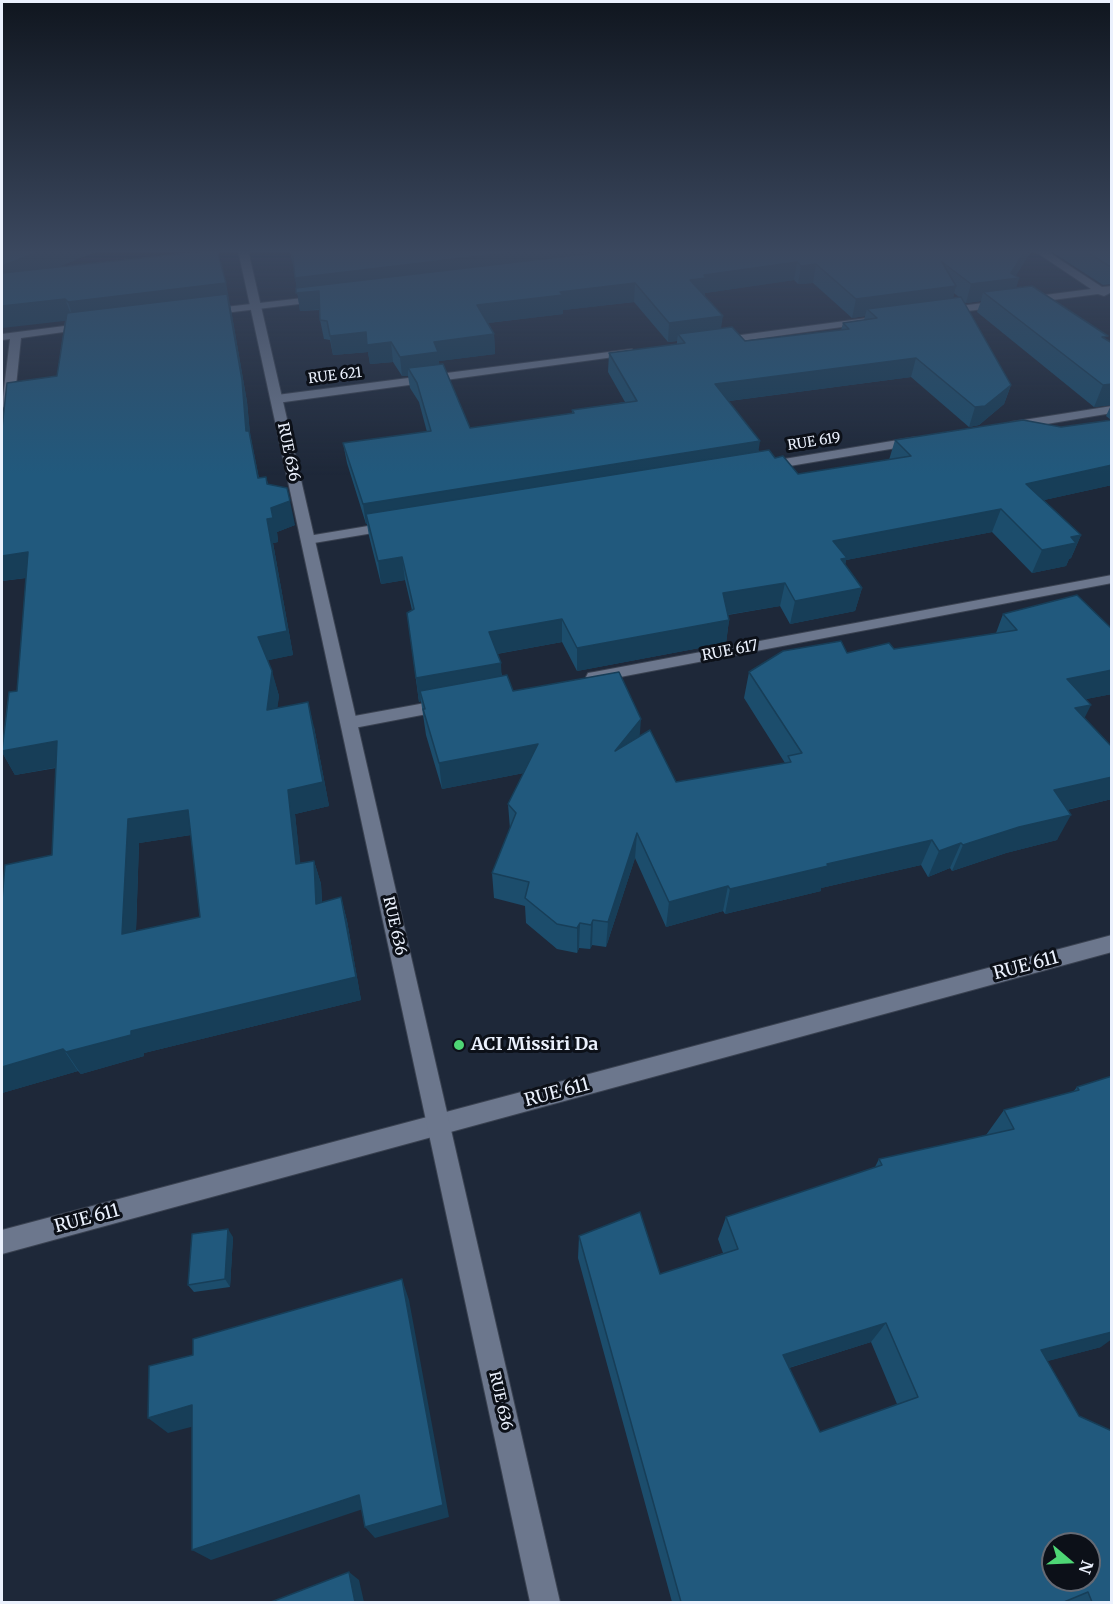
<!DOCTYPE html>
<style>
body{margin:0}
#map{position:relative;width:1113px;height:1604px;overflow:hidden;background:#1e2839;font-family:Merriweather,serif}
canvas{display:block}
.frame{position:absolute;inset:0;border:3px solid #ebf1fd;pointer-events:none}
.north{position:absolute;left:1041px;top:1532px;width:60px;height:60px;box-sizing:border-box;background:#0c1018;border:2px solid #656a74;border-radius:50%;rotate:109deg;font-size:16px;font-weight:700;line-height:24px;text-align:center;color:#ebf1fd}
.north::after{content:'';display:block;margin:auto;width:21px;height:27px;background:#4ed675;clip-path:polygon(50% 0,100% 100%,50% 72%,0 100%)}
</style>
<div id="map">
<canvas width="1113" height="1604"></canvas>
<div class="frame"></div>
<div class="north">N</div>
</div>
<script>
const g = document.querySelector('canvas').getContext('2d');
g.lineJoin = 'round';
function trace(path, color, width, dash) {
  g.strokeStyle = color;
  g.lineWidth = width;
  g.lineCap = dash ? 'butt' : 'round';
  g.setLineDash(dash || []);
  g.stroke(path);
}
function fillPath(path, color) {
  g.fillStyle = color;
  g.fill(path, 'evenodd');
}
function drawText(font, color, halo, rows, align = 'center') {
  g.font = font + ' Merriweather,serif';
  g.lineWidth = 6;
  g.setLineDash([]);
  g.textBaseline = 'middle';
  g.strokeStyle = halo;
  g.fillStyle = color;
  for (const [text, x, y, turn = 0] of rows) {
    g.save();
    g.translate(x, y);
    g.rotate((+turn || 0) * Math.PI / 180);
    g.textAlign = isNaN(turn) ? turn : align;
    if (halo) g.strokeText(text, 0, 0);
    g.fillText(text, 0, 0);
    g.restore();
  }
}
const minor = new Path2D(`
 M 1033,250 L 1045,250 L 1102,287 L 1112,286 L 1112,292 L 1104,296 L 1098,294 L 945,314 L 940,311 L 945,308 L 1091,289 Z
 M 320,296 L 324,297 L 324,301 L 208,315 L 203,312 L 208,309 Z
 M 867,318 L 871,319 L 871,323 L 719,344 L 714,341 L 719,338 Z
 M 88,323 L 93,326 L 92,328 L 21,338 L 14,405 L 12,408 L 4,408 L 2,405 L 10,339 L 2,340 L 2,334 Z
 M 632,349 L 637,352 L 636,354 L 277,403 L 271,399 L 277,395 Z
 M 1112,406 L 1112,413 L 1011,430 L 1005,426 L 1011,422 Z
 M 916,437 L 922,441 L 920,444 L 766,470 L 760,466 L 766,462 Z
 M 392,522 L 399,526 L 397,529 L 308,544 L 301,540 L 308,536 Z
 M 1112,575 L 1112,583 L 594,682 L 588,681 L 586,677 L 588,673 L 594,672 Z
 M 447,699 L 453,701 L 455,705 L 453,709 L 349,729 L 343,727 L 341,723 L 343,719 L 349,717 Z
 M 1112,935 L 1112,952 L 2,1254 L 2,1230 Z`);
const tertiary = new Path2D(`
 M 238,250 L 248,250 L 560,1602 L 530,1602 Z`);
const wall = new Path2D(`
 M 2,250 L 100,250 L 58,267 L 230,304 L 247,402 L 250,434 L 259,478 L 266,477 L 268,484 L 295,525 L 277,532 L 278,542 L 273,543 L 293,655 L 268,660 L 279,696 L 277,708 L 314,727 L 329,806 L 295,814 L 300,863 L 314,861 L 321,884 L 322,903 L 341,897 L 347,921 L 361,1000 L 144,1053 L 144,1056 L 81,1074 L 78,1071 L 2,1093 L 2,900 L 52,855 L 56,768 L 15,775 L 2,752 L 2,747 L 17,691 L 26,578 L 2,581 L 2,428 L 57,376 L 65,321 ZM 191,835 L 200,917 L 136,931 L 139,843 Z
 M 289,250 L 1032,250 L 1015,276 L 1019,278 L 1016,288 L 1112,343 L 1112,485 L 1044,500 L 1081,535 L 1071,558 L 1069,559 L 1066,566 L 1032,573 L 992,532 L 846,560 L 845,565 L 862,588 L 855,611 L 790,624 L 780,606 L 728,615 L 729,620 L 726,643 L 577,671 L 562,642 L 497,654 L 502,676 L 513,691 L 640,736 L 676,782 L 785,763 L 744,698 L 749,672 L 847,653 L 894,649 L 996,633 L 1003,614 L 1112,629 L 1112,694 L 1086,699 L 1084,718 L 1112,747 L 1112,799 L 1067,810 L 1057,840 L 1006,853 L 952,871 L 950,868 L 928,877 L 921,865 L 821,888 L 821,891 L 725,914 L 723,911 L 666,927 L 635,858 L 606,947 L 592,945 L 590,949 L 579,948 L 577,953 L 557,949 L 526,923 L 525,906 L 494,898 L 492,873 L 510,829 L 508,804 L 524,773 L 442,789 L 426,735 L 421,701 L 419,702 L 407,613 L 412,610 L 405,580 L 381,584 L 369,536 L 367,524 L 366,524 L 347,463 L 343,443 L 427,432 L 419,402 L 410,388 L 408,376 L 402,376 L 393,362 L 370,364 L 368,352 L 333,355 L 330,340 L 324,339 L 320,320 L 320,310 L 300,311 L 294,268 ZM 794,280 L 798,284 L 813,283 L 852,318 L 865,316 L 864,320 L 843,323 L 841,330 L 745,341 L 721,328 L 705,296 L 705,293 ZM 954,293 L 959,297 L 953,298 ZM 981,301 L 977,312 L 1094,407 L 1111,405 L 1106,416 L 1111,420 L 1061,427 L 895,440 L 889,460 L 798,474 L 775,458 L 759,451 L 729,401 L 911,377 L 969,427 L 979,425 L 1004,404 L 1011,385 L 964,302 L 966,303 ZM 634,302 L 668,342 L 677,341 L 677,344 L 609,353 L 608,372 L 625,402 L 572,410 L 572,414 L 470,428 L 439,364 L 439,361 L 495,354 L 494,334 L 488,323 L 563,314 L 563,310 Z
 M 1049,250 L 1112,250 L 1112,284 L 1103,285 Z
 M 1112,1076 L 1101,1347 L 1047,1361 L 1112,1602 L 672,1602 L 578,1258 L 579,1236 L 660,1274 L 723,1253 L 718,1239 L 726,1217 L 875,1167 L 879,1159 L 986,1135 L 1004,1110 L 1073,1092 L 1077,1087 ZM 871,1342 L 897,1404 L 820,1432 L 789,1368 Z
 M 233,1237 L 230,1287 L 194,1292 L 188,1285 Z`);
const shadedWall = new Path2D(`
 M 43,250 L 100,250 L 2,290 L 2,266 Z
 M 530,250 L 680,250 L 322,309 L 300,311 L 295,278 Z
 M 1026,250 L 1032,250 L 1014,279 L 1019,278 L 1013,297 L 983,292 L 981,301 L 966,303 L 971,284 L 1011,273 Z
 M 797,262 L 794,280 L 705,293 L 705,297 L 690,280 L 704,275 Z
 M 816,264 L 813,283 L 798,284 L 801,266 Z
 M 226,283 L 230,304 L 247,402 L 250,434 L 263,502 L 258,478 L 75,323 L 68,302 Z
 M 635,283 L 634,302 L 563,310 L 563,314 L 478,324 L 477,305 L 560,292 Z
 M 956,286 L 951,305 L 867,309 L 865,316 L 852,318 L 856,299 Z
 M 65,299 L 73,320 L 2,328 L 2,306 Z
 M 723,316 L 720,335 L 678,334 L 677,341 L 668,342 L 669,323 Z
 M 366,332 L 391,342 L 393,362 L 370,364 L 368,352 L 333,355 L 330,336 Z
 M 494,334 L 495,354 L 439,361 L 440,372 L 408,368 L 408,376 L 402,376 L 400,357 L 434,342 Z
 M 916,358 L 911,377 L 713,403 L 715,384 Z
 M 1112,384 L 1111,405 L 1094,407 L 1103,385 Z
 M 1011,385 L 1004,404 L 979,425 L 969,427 L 975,407 Z
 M 760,441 L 757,461 L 366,514 L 367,524 L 366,524 L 363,504 Z
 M 1112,465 L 1112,485 L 1017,506 L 1026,484 Z
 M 290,501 L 295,525 L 277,532 L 278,542 L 273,543 L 293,655 L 265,661 L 258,637 L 267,519 L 271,508 Z
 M 1001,509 L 992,532 L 846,560 L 841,581 L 833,541 Z
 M 1081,535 L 1071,558 L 1069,559 L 1066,566 L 1032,573 L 1042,550 L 1071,537 Z
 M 28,552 L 39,576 L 2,581 L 2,556 Z
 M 402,557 L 405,580 L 381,584 L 378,561 Z
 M 785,583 L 780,606 L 719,616 L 723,593 Z
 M 862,588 L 855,611 L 790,624 L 795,601 Z
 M 562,619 L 562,642 L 490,655 L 489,632 Z
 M 729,620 L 726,643 L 577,671 L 577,648 Z
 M 501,663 L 502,686 L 420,691 L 421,701 L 419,702 L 416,678 Z
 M 1112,670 L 1112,694 L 1055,705 L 1067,679 Z
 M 272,671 L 279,696 L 274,734 L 267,710 Z
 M 308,702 L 314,727 L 329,806 L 295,814 L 303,887 L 296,864 L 288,790 Z
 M 1091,705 L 1078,731 L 1075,708 Z
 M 641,719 L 639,745 L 615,751 Z
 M 57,741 L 69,765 L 15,775 L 2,752 L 2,751 Z
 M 538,744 L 539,770 L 442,789 L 439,763 Z
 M 1112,777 L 1112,799 L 1040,816 L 1054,790 Z
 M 188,810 L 197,834 L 139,843 L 135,957 L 122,934 L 128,819 Z
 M 1071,815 L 1057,840 L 1006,853 L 952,871 L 963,845 L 1019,827 Z
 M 637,833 L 635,858 L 606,947 L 608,922 Z
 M 932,840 L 921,865 L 821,888 L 821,891 L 725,914 L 730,889 L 827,864 Z
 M 961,843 L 950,868 L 928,877 L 939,851 Z
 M 314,861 L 321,884 L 323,928 L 316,904 Z
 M 728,886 L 723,911 L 666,927 L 669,902 Z
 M 341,897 L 347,921 L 361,1000 L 144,1053 L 144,1056 L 81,1074 L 66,1052 L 131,1031 Z
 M 593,920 L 592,945 L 590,949 L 591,925 Z
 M 580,923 L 579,948 L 577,953 L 577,928 Z
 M 63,1049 L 78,1071 L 2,1093 L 2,1067 Z
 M 228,1229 L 233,1237 L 230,1287 L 225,1279 Z
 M 402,1279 L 409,1300 L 449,1517 L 375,1538 L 365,1527 Z
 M 886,1323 L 871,1342 L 772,1373 L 783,1355 Z
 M 1112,1332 L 1112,1339 L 1101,1347 L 1018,1369 L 1041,1350 Z
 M 192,1405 L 210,1422 L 168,1433 L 148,1418 Z
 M 359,1495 L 369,1507 L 211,1560 L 192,1550 Z
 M 349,1572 L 359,1580 L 364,1602 L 355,1602 Z`);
const building = new Path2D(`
 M 2,250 L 43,250 L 2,266 Z
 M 217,250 L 226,283 L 68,302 L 65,299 L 2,306 L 2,273 Z
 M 291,250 L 530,250 L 295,278 L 293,257 Z
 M 619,250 L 1026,250 L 1011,273 L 1019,278 L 971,284 L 942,262 L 956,286 L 856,299 L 816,264 L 801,266 L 797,262 L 704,275 L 706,278 L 690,280 L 723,316 L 669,323 L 635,283 L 560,292 L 563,295 L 477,305 L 494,334 L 434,342 L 438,352 L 400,357 L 391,342 L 367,345 L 366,332 L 330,336 L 327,321 L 320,320 L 319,291 L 296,293 L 296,288 Z
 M 1084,250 L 1112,250 L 1112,266 L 1109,266 Z
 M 1032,286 L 1108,336 L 1102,337 L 1112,343 L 1112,384 L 1103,385 L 983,292 Z
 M 227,294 L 242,380 L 246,431 L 249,431 L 258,478 L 266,477 L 267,484 L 287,488 L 290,501 L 271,508 L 273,518 L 267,519 L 287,631 L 258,637 L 272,671 L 267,710 L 308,702 L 323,782 L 288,790 L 296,864 L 314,861 L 316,904 L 341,897 L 356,977 L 131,1031 L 131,1035 L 66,1052 L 63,1049 L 2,1067 L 2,900 L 5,865 L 52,855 L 57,741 L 2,751 L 9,692 L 17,691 L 28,552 L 2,556 L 2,428 L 7,383 L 57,376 L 67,313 ZM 188,810 L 200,917 L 122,934 L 128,819 Z
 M 961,297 L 1011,385 L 985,406 L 975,407 L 916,358 L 715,384 L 760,441 L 363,504 L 343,443 L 431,431 L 417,383 L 408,368 L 443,364 L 470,428 L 574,413 L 572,410 L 637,401 L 609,353 L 685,343 L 678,334 L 732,327 L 745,341 L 849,329 L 843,323 L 877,318 L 867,309 Z
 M 1023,420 L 1061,427 L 1112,420 L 1112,465 L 1026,484 L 1081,535 L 1071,537 L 1076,543 L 1042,550 L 1001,509 L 833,541 L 847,558 L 841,559 L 862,588 L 795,601 L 785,583 L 723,593 L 729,620 L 577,648 L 562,619 L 489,632 L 501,663 L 416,678 L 407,613 L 414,609 L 402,557 L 378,561 L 366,514 L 769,450 L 775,458 L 783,456 L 798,474 L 911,456 L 895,440 Z
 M 1077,595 L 1112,629 L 1112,670 L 1067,679 L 1091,705 L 1075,708 L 1112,747 L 1112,777 L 1054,790 L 1071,815 L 1019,827 L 963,845 L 961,843 L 939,851 L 932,840 L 827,864 L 828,866 L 730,889 L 728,886 L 669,902 L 637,833 L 608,922 L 593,920 L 591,925 L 580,923 L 577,928 L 557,924 L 525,898 L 529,882 L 492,873 L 516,813 L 508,804 L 538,744 L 439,763 L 423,709 L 425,709 L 420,691 L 507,675 L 513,691 L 619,672 L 641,719 L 615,751 L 650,730 L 676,782 L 791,762 L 788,756 L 802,753 L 749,672 L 783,651 L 841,641 L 847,653 L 889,643 L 894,649 L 1017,630 L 1003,614 Z
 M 1112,1076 L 1112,1296 L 1111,1296 L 1112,1298 L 1112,1332 L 1041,1350 L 1079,1416 L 1112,1431 L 1112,1602 L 1092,1602 L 1088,1592 L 1064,1602 L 681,1602 L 579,1236 L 640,1212 L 660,1274 L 738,1249 L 726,1217 L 882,1165 L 879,1159 L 1014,1129 L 1004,1110 L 1079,1090 L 1077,1087 ZM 886,1323 L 918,1397 L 820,1432 L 783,1355 ZM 1053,1544 L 1089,1544 L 1089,1580 L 1053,1580 Z
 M 228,1229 L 225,1279 L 188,1285 L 192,1234 Z
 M 402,1279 L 443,1505 L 365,1527 L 359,1495 L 192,1550 L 192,1405 L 148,1418 L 149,1366 L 193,1355 L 193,1339 Z
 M 349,1572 L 355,1602 L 271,1602 Z`);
const markers = [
 [459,1045,6,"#4ed675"]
];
const farStreetnames = [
 ["RUE 621",335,376,-7],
 ["RUE 619",814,442,-9]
];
const streetNames = [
 ["RUE 636",288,452,78],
 ["RUE 617",730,651,-11],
 ["RUE 636",394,926,77],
 ["RUE 636",500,1401,77]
];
const nearStreetnames = [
 ["RUE 611",1026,966,-15],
 ["RUE 611",557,1093,-15],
 ["RUE 611",87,1219,-15]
];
const nearPoinames = [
 ["ACI Missiri Da",471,1045]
];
trace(minor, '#3a4251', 2);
trace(tertiary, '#3a4251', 2);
fillPath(minor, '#6c778d');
fillPath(tertiary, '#6c778d');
fillPath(wall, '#1c4d6c');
fillPath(shadedWall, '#173e58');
fillPath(building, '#21597d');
trace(building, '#173e58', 1.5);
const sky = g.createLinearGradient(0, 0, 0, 475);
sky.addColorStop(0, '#10161f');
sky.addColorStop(0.53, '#3b485f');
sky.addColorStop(1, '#3b485f00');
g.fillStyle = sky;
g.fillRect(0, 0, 1113, 475);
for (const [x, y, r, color] of markers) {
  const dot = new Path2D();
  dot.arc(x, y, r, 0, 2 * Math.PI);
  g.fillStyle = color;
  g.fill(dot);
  trace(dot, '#0c1018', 2);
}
drawText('14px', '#ebf1fd', '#0c1018', farStreetnames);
drawText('15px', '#ebf1fd', '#0c1018', streetNames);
drawText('18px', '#ebf1fd', '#0c1018', nearStreetnames);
drawText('bold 18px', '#ebf1fd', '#0c1018', nearPoinames, 'left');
</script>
